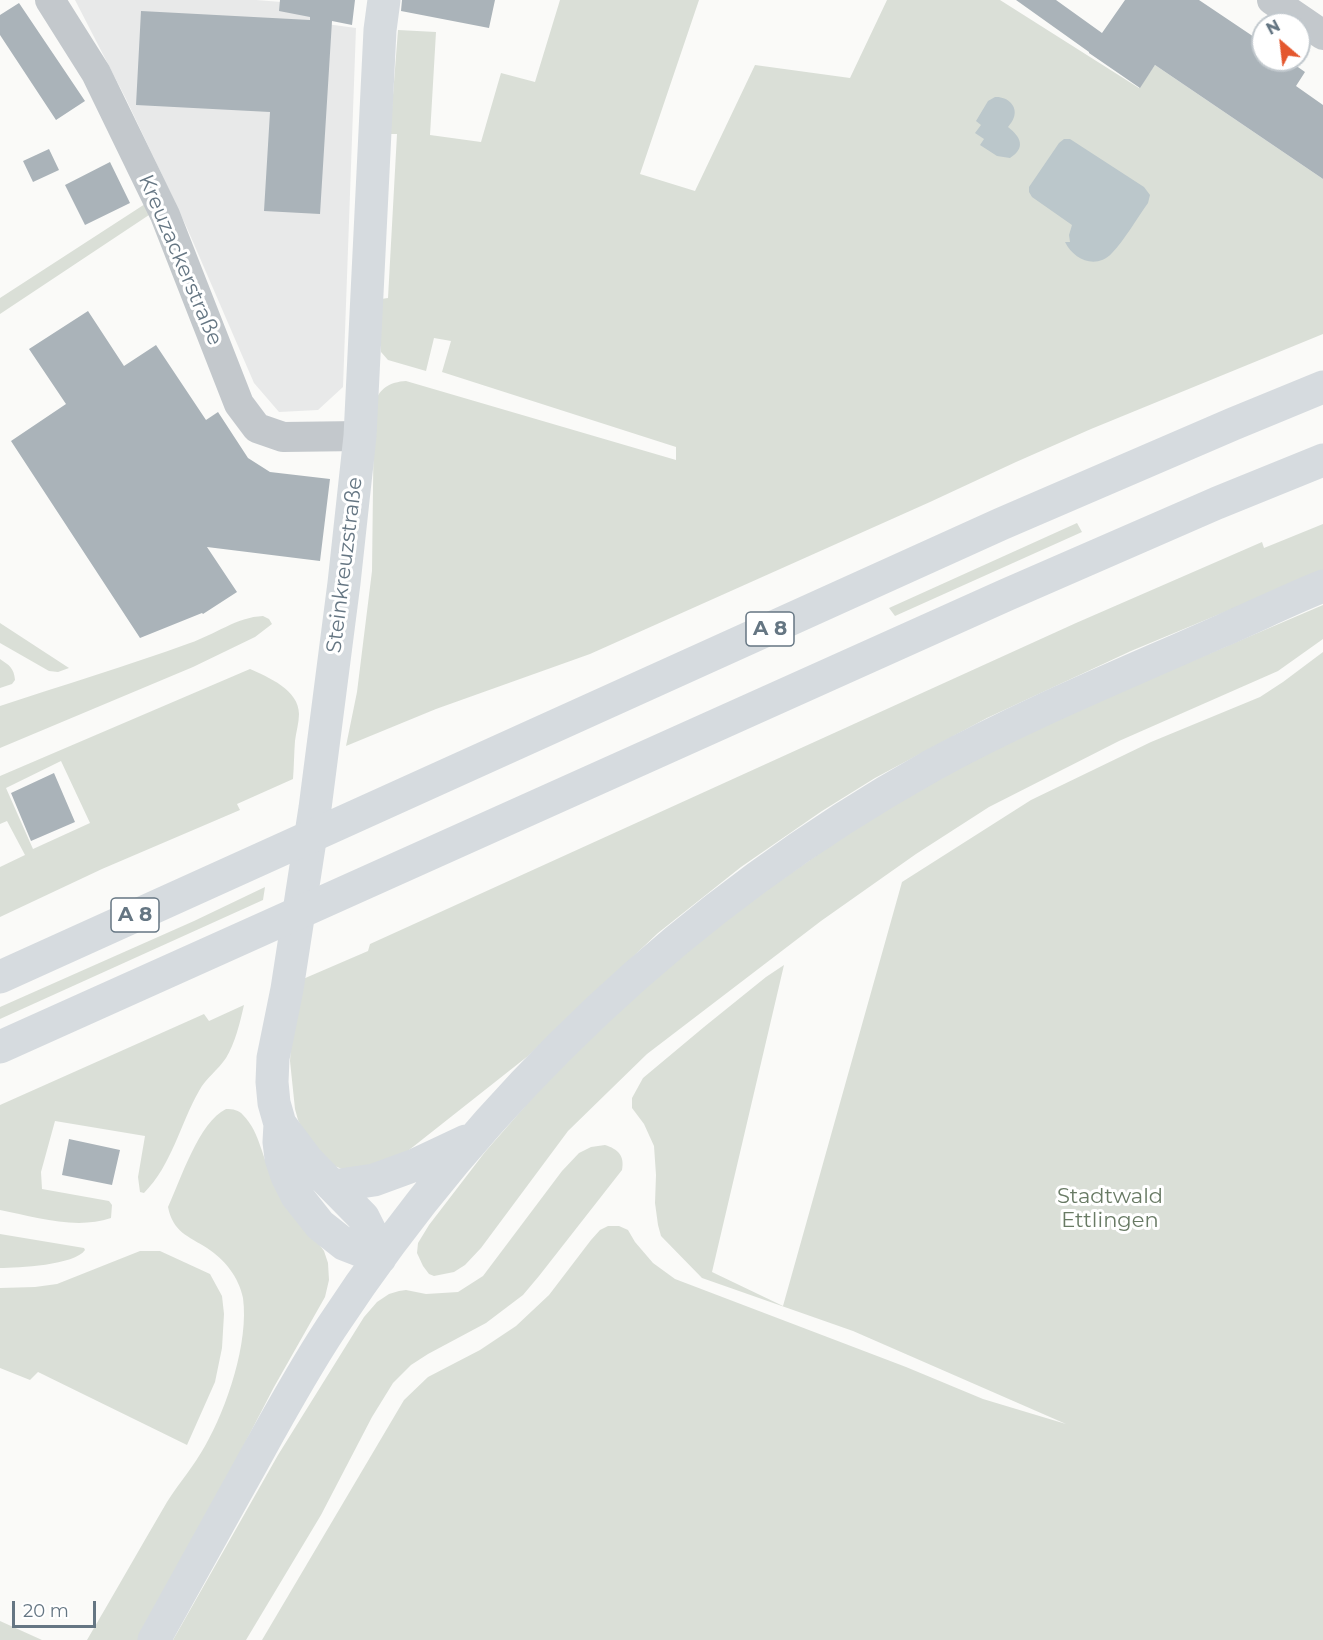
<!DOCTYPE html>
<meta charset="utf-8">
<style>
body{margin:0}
#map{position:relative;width:1323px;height:1640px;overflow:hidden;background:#fafaf8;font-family:Montserrat,sans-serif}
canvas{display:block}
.north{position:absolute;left:1251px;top:12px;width:60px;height:60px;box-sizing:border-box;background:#fff;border:2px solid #c1c8cd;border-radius:50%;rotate:332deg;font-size:16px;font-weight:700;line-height:24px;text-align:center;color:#657683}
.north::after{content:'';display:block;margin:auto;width:21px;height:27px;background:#e4572e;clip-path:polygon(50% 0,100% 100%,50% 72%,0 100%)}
.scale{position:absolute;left:12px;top:1601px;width:84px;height:27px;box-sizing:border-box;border:3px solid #657683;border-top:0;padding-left:8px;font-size:18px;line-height:21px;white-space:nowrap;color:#657683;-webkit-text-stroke:4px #fff;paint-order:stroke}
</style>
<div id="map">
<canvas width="1323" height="1640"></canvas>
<div class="north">N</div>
<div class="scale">20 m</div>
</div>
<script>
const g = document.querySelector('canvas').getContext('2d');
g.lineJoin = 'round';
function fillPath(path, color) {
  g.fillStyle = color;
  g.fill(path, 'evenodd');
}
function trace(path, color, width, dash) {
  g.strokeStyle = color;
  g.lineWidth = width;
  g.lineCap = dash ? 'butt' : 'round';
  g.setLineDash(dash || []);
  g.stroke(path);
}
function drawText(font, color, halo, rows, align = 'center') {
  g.font = font + ' Montserrat,sans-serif';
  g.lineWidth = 6;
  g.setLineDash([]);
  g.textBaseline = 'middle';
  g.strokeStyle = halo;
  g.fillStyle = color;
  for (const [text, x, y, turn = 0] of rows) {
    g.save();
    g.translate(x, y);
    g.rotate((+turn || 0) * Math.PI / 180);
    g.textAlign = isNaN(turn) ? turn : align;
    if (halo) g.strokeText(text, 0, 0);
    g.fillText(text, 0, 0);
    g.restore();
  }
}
const built = new Path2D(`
 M 75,0 L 256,0 L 320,5 L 319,23 L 356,28 L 343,387 L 318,410 L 279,412 L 254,383 L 187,228 L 126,99 Z`);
const green = new Path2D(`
 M 560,0 L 699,0 L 640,174 L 695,191 L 755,65 L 850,78 L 887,0 L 1000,0 L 1139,88 L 1155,65 L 1323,179 L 1323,334 L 1091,429 L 1016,462 L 930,502 L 590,654 L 436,709 L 346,746 L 357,692 L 372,571 L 374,405 C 379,388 390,382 406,381 L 676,460 L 676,447 L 442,372 L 451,341 L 434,338 L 426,371 L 388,360 L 381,352 L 381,299 L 388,298 L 397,134 L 390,134 L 398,30 L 436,32 L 430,135 L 481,142 L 501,73 L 535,82 Z
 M 145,204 L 149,215 L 0,314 L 0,298 Z
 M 1077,523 L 1082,532 L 895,616 L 889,608 Z
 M 1323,524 L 1323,571 L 1131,651 L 987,718 L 875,778 L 822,811 L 741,867 L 658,933 L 528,1056 L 390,1165 L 342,1169 L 332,1165 L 308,1140 L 298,1120 L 295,1109 L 290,1061 L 291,1044 L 303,979 L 368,951 L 370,944 L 1076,623 L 1262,542 L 1264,548 Z
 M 1323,605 L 1323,639 L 1278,671 L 1119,741 L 989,807 L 916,854 L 821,921 L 647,1054 L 609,1091 L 568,1131 L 481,1248 L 465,1265 L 454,1272 L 434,1276 L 429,1274 L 423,1266 L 417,1253 L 418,1243 L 429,1225 L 485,1152 L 541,1088 L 606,1021 L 731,915 L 856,828 L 950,773 L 1029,733 L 1129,688 Z
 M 263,616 L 269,619 L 272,624 L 255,637 L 193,667 L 0,748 L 0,706 C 63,685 127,666 190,643 C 214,635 237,617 263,616 Z
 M 0,623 L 69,668 L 58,672 L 49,671 L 0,643 Z
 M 1323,652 L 1323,1640 L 262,1640 L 404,1400 L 428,1377 L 480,1350 L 516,1326 L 549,1295 L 591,1240 L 600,1230 L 608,1226 L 619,1226 L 628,1230 L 635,1242 L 653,1263 L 675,1279 L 906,1367 L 983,1399 L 1066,1424 L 853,1331 L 702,1278 L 661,1236 L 658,1225 L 655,1203 L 656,1175 L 654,1146 L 644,1124 L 632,1108 L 632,1098 L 643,1078 L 704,1027 L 766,977 L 784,965 L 712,1272 L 783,1306 L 902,882 L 1031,800 L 1151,742 L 1260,697 L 1283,682 Z
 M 0,659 C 9,665 14,668 15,680 L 12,684 L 0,688 Z
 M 250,669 C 268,677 299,690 299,714 C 299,723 296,732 295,741 C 294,754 294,766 293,779 L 237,804 L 240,810 L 102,869 L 0,917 L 0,867 L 25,855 L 7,821 L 0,824 L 0,776 ZM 61,761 L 90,823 L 33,849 L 6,788 Z
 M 265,887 L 263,900 L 0,1019 L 0,1007 L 194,921 Z
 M 244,1005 C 240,1023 235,1043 226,1058 C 218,1070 206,1078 199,1091 C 180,1124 172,1165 144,1193 L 140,1192 L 138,1177 L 145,1136 L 55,1121 L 41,1172 L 42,1189 L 109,1201 L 112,1205 L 111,1218 C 76,1230 35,1217 0,1210 L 0,1105 L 204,1014 L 209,1021 Z
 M 226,1109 C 233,1109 239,1110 243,1115 C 261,1133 262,1161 275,1182 C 289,1206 308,1228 324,1251 L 328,1263 L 329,1280 L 325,1297 L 274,1387 L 187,1555 L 138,1640 L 87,1640 C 114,1594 140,1548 167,1502 C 179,1483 194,1466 205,1446 C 227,1408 249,1342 243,1298 C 239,1277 224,1259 207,1248 C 188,1236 173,1232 168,1207 C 181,1179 199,1122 226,1109 Z
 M 605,1145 C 618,1149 625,1156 622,1170 L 539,1276 L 523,1295 L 486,1323 L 428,1354 L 411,1365 L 393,1383 L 372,1417 L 321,1515 L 246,1640 L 173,1640 L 278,1455 L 364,1317 L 377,1302 L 389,1294 L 399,1291 L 406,1290 L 426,1294 L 458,1292 L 483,1276 L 562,1171 L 579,1153 L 591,1147 Z
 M 0,1234 L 84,1248 L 85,1250 C 75,1265 18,1268 0,1268 Z
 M 140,1251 L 160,1251 L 210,1274 L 222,1296 L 224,1314 L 222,1348 L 215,1382 L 187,1445 L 38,1372 L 30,1380 L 0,1368 L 0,1288 L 35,1287 L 57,1284 Z
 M 0,1621 L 42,1640 L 0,1640 Z`);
const water = new Path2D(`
 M 995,97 C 1006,96 1018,105 1014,117 C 1013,121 1010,124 1008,127 C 1021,137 1026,148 1010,158 L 997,156 L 980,145 L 984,139 L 975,133 L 981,125 L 976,121 L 988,101 Z
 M 1064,139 L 1070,139 L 1144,187 L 1150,195 L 1148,203 C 1137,218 1124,241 1112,253 C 1096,270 1074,260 1065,242 L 1070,242 L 1069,235 L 1072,225 L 1032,197 L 1029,192 L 1029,187 L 1059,143 Z`);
const building = new Path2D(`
 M 280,0 L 355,0 L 352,25 L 332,21 L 320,214 L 264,211 L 270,112 L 136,105 L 141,11 L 310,20 L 310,17 L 279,11 Z
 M 402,0 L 495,0 L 489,28 L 401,11 Z
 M 1016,0 L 1056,0 L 1102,33 L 1125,0 L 1199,0 L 1263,43 L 1263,60 L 1288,60 L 1305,72 L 1296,86 L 1323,105 L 1323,179 L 1155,65 L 1140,88 L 1089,53 L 1089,52 Z
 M 19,3 L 85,101 L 56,120 L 0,35 L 0,15 Z
 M 49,149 L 59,170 L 33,182 L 23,161 Z
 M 110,162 L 130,203 L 85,225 L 65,185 Z
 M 88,311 L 124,366 L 156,345 L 206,420 L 218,412 L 248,458 L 270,472 L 330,479 L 320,561 L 207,547 L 237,592 L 203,614 L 202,613 L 140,638 L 11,441 L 66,404 L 29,349 Z
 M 54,773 L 75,822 L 31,841 L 11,793 Z
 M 69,1139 L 120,1150 L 112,1185 L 62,1175 Z`);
const street = new Path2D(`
 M 50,0 L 96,73 L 165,215 L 239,404 L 257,428 L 283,437 L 360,436
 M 1272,0 L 1323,35`);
const secondary = new Path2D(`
 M 280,1124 L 307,1160 L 363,1217 L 373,1237 L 380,1258
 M 333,1186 L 374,1180 L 415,1165 L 466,1141
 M 380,1258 L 344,1244 L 320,1225 L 297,1196 L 287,1176 L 281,1158 L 279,1142 L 280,1124 L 274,1103 L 272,1082 L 273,1058 L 287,989 L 315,808 L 344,583 L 360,436 L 380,30 L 384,0
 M 154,1640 C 183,1588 212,1536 241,1483 C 270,1431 298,1378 331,1328 C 483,1096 689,901 931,766 C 1024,715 1122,675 1219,632 C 1254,617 1288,600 1323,586`);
const highway = new Path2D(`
 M 0,977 L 1001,524 L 1233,424 L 1323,387
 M 0,1047 L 1006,595 L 1217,503 L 1323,460`);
const shields = [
 [770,629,48],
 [135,915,48]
];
const shieldNames = [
 ["A 8",770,629],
 ["A 8",135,915]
];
const streetNames = [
 ["Kreuzackerstraße",180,260,67],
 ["Steinkreuzstraße",345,565,-83]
];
const parkNames = [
 ["Stadtwald",1110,1197],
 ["Ettlingen",1110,1221]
];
fillPath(built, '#e8e9e9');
fillPath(green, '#dadfd7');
fillPath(water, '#bbc7cb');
fillPath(building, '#aab3b9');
trace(street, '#c3c8cc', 30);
trace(secondary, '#d6dbdf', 33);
trace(highway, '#d6dbdf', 33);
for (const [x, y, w] of shields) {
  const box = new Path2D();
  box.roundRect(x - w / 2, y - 17, w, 34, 4.5);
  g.fillStyle = '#fff';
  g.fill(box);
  trace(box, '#657683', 1.5);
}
drawText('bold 20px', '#657683', null, shieldNames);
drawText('21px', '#657683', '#fff', streetNames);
drawText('21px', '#687a64', '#fff', parkNames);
</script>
